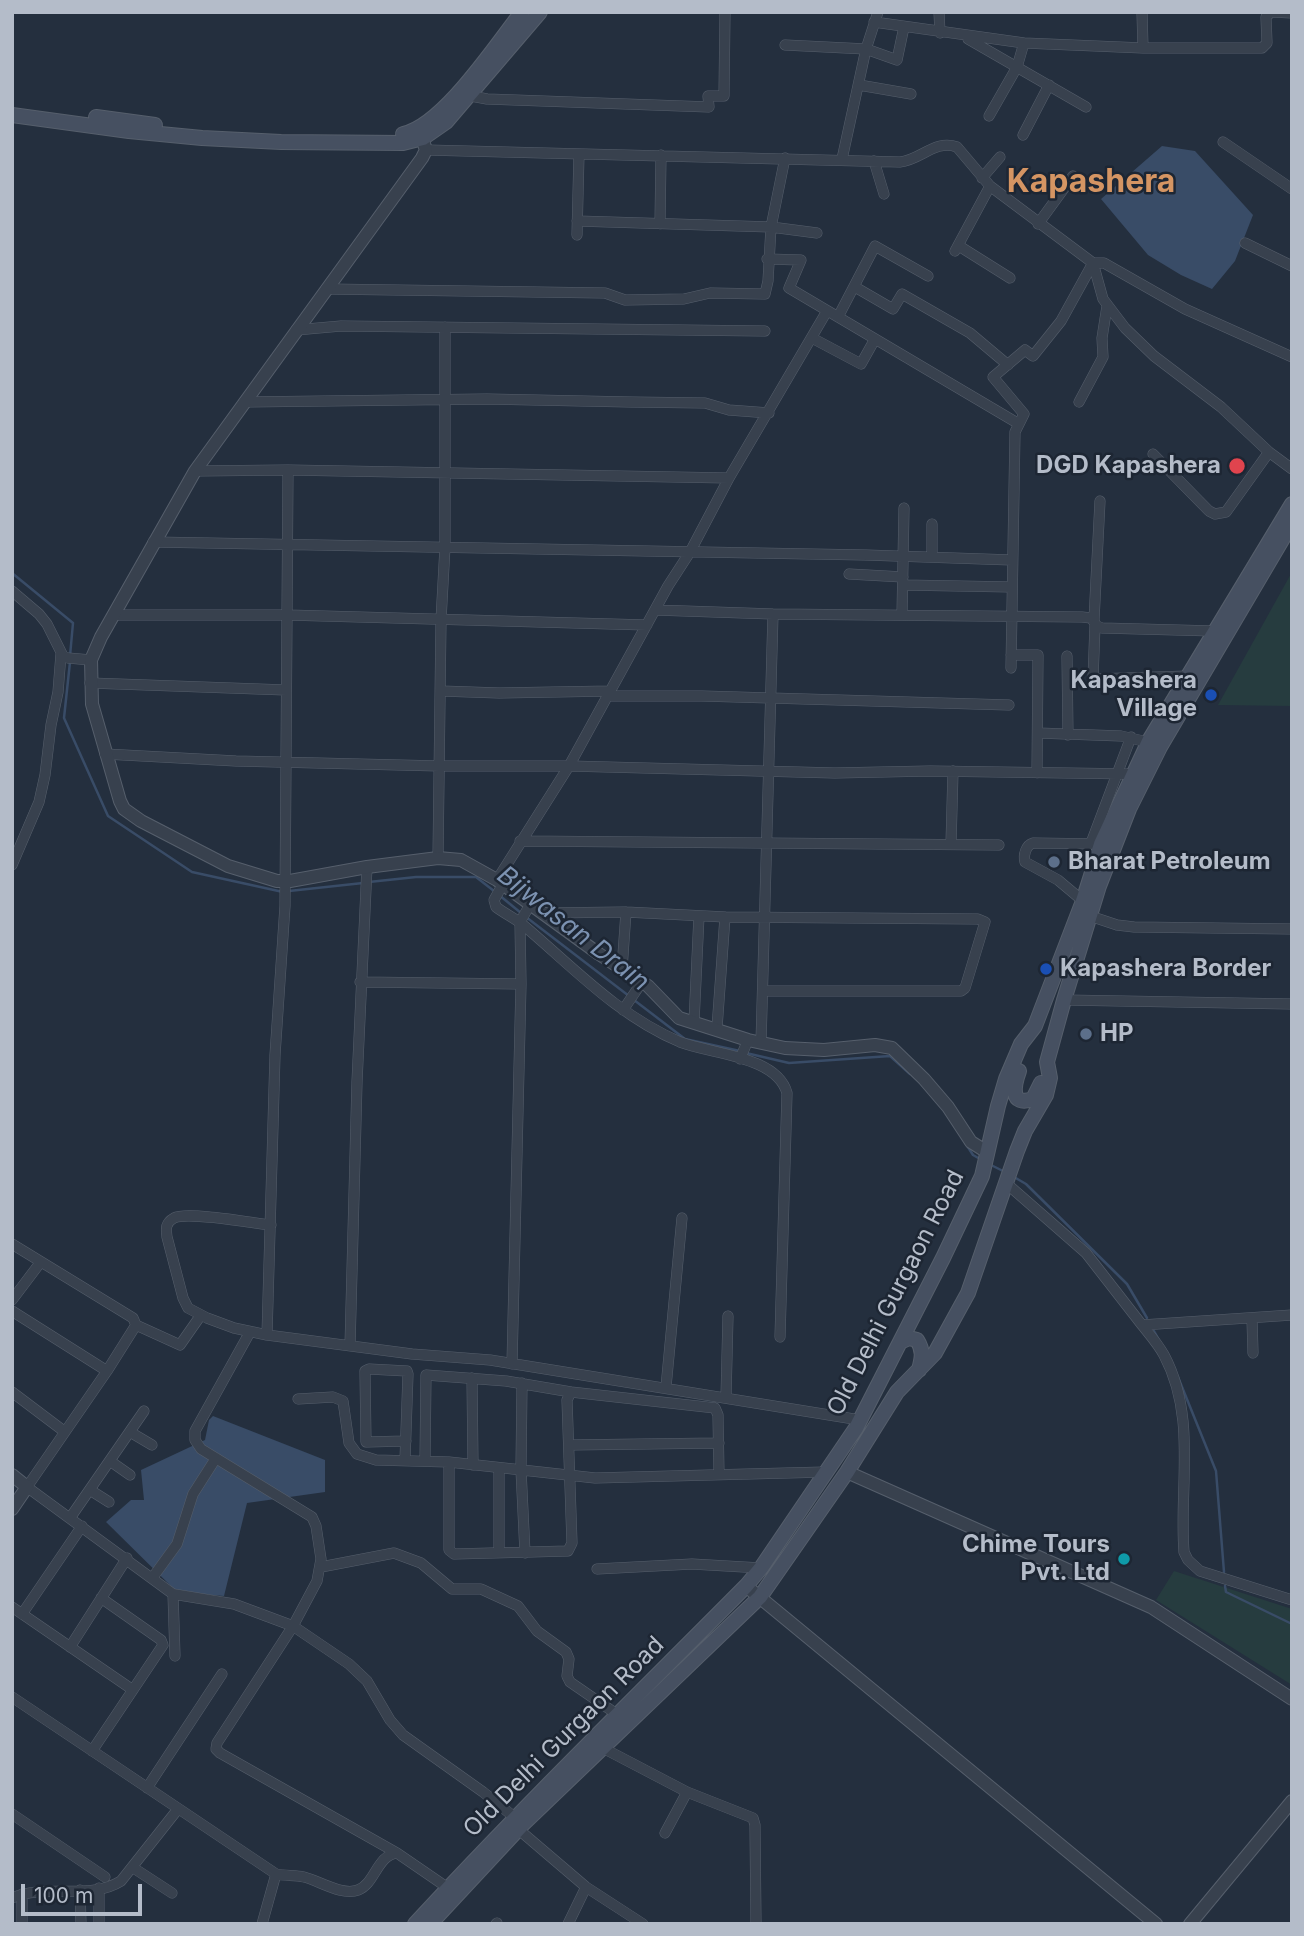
<!DOCTYPE html>
<style>
body{margin:0}
#map{position:relative;width:1304px;height:1936px;overflow:hidden;background:#242f3e;font-family:Inter,sans-serif}
canvas{display:block}
.frame{position:absolute;inset:0;border:14px solid #b4bcc9;pointer-events:none}
.scale{position:absolute;left:21px;top:1884px;width:121px;height:32px;box-sizing:border-box;border:4px solid #b4bcc9;border-top:0;padding-left:9px;font-size:21px;line-height:24px;white-space:nowrap;color:#b4bcc9;-webkit-text-stroke:5px #1d2633;paint-order:stroke}
</style>
<div id="map">
<canvas width="1304" height="1936"></canvas>
<div class="frame"></div>
<div class="scale">100 m</div>
</div>
<script>
const g = document.querySelector('canvas').getContext('2d');
g.lineJoin = 'round';
function fillPath(path, color) {
  g.fillStyle = color;
  g.fill(path, 'evenodd');
}
function trace(path, color, width, dash) {
  g.strokeStyle = color;
  g.lineWidth = width;
  g.lineCap = dash ? 'butt' : 'round';
  g.setLineDash(dash || []);
  g.stroke(path);
}
function drawText(font, color, halo, rows, align = 'center') {
  g.font = font + ' Inter,sans-serif';
  g.lineWidth = 5;
  g.setLineDash([]);
  g.textBaseline = 'middle';
  g.strokeStyle = halo;
  g.fillStyle = color;
  for (const [text, x, y, turn = 0] of rows) {
    g.save();
    g.translate(x, y);
    g.rotate((+turn || 0) * Math.PI / 180);
    g.textAlign = isNaN(turn) ? turn : align;
    if (halo) g.strokeText(text, 0, 0);
    g.fillText(text, 0, 0);
    g.restore();
  }
}
const green = new Path2D(`
 M 1292,572 L 1292,706 L 1218,705 Z
 M 1174,1571 L 1292,1609 L 1292,1685 L 1156,1600 Z`);
const water = new Path2D(`
 M 1162,146 L 1195,151 L 1253,215 L 1235,261 L 1212,289 L 1181,275 L 1148,255 L 1101,199 Z
 M 213,1416 L 325,1460 L 325,1492 L 247,1503 L 224,1596 L 177,1592 L 106,1522 L 131,1500 L 144,1500 L 141,1470 L 205,1440 L 209,1420 Z`);
const stream = new Path2D(`
 M 12,573 L 73,623 L 70,656
 M 70,662 L 64,718 L 108,816 L 192,872 L 283,892
 M 369,882 L 416,877 L 476,877 L 494,891
 M 289,891 L 363,883
 M 499,895 L 521,913
 M 526,917 L 629,996
 M 634,1000 L 685,1039 L 740,1051
 M 746,1053 L 789,1063 L 890,1056 L 910,1074
 M 966,1144 L 973,1155 L 980,1159
 M 989,1164 L 1005,1172
 M 1014,1177 L 1026,1184 L 1127,1284 L 1147,1318
 M 1154,1331 L 1159,1340
 M 1178,1377 L 1216,1471 L 1224,1572
 M 1225,1586 L 1226,1592 L 1292,1624`);
const minor = new Path2D(`
 M 939,12 L 940,33
 M 1142,12 L 1143,48
 M 1272,12 L 1292,13
 M 874,22 L 1024,43 L 1143,48 L 1262,48 L 1267,43 L 1266,17 L 1271,12
 M 968,39 L 1086,107
 M 785,45 L 866,49 L 897,60 L 904,27
 M 859,85 L 911,94
 M 471,96 L 487,99 L 709,107 L 708,96 L 724,96 L 725,12
 M 989,116 L 1017,67 L 1024,43
 M 1023,135 L 1049,85
 M 1223,142 L 1292,189
 M 426,150 L 900,162 C 921,160 935,139 957,147 L 990,186 L 1093,263 L 1103,299 L 1125,328 L 1154,356 L 1221,407 L 1269,452 L 1292,469
 M 842,159 L 866,49 L 878,12
 M 874,161 L 884,194
 M 982,178 L 1000,157
 M 577,221 L 771,227 L 817,233
 M 660,224 L 661,155
 M 1038,224 L 1073,176
 M 577,235 L 579,154
 M 1245,243 L 1292,266
 M 959,246 L 1010,278
 M 955,251 L 990,186
 M 767,259 L 801,260 L 789,288 L 1019,424
 M 855,287 L 893,309 L 902,294 L 970,333 L 1008,365
 M 326,289 L 605,293 L 625,300 L 684,299 L 710,293 L 765,294 L 768,281 L 771,227 L 785,158
 M 838,317 L 875,246 L 928,276
 M 296,330 L 341,326 L 765,331
 M 812,338 L 861,364 L 875,339
 M 244,402 L 487,399 L 630,402 L 705,403 L 729,410 L 769,413
 M 1079,402 L 1103,357 L 1102,338 L 1107,306
 M 1153,454 L 1209,511 L 1215,514 L 1226,512 L 1269,452
 M 195,471 L 288,470 L 729,478
 M 932,524 L 932,557
 M 153,542 L 866,555 L 1012,560
 M 849,574 L 903,577
 M 903,585 L 1012,587
 M 12,591 L 39,614 L 47,624 L 63,656 L 68,658 L 91,660
 M 655,610 L 773,614 L 1082,617 L 1091,618 L 1097,626 L 1102,628 L 1214,631
 M 113,615 L 287,615 L 647,625
 M 902,615 L 904,508
 M 1094,620 L 1100,501
 M 1095,625 L 1093,679 L 1188,676
 M 1011,655 L 1038,655 L 1037,773
 M 1067,656 L 1068,735
 M 1011,668 L 1015,432 L 1024,414 L 993,377 L 1025,350 L 1033,356 L 1061,321 L 1093,263 L 1104,263 L 1185,309 L 1292,357
 M 90,683 L 286,690
 M 441,691 L 499,693 L 611,691
 M 608,696 L 702,696 L 1009,705
 M 1038,733 L 1121,736 L 1152,743
 M 105,754 L 236,761 L 440,766 L 569,766 L 835,773 L 930,771 L 1135,774
 M 520,841 L 999,845
 M 1091,843 L 1131,737
 M 951,844 L 953,771
 M 438,858 L 441,620 L 445,547 L 445,327
 M 12,865 L 39,802 L 45,775 L 51,725 L 58,692 L 61,654
 M 497,880 L 569,766 L 668,586 L 690,552 L 729,478 L 827,311
 M 503,884 L 494,900 L 496,907 C 504,913 514,918 522,924 C 573,967 618,1016 680,1042 C 711,1054 777,1056 787,1093 L 780,1337
 M 1083,901 L 1058,880 L 1025,862 C 1023,855 1026,845 1033,843 L 1101,844
 M 545,913 L 626,912 L 725,917 L 978,919 L 985,922 L 965,988 L 961,991 L 763,991
 M 1090,916 L 1117,925 L 1134,927 L 1292,929
 M 622,969 L 626,912
 M 360,982 L 521,984
 M 1064,1000 L 1292,1004
 M 623,1010 L 642,982
 M 694,1022 L 699,916
 M 717,1028 L 725,917
 M 761,1043 L 773,614
 M 740,1059 L 748,1040
 M 1006,1183 L 1086,1253 L 1142,1325 L 1292,1315
 M 271,1225 C 252,1223 188,1211 174,1218 C 165,1223 166,1229 167,1237 L 183,1298 L 188,1308 L 207,1318 L 234,1328 L 267,1335 L 412,1354 L 490,1360 L 860,1420
 M 12,1244 L 133,1318 L 136,1325 L 107,1371 L 27,1487 L 173,1594 L 234,1604 L 293,1626 L 349,1664 L 367,1681 L 390,1720 L 403,1735 L 483,1792 L 518,1820
 M 12,1300 L 40,1263
 M 12,1311 L 107,1371
 M 1252,1319 L 1253,1353
 M 136,1325 L 180,1345 L 201,1315
 M 1142,1325 C 1150,1335 1158,1344 1164,1355 C 1197,1417 1179,1486 1184,1552 L 1188,1560 L 1200,1571 L 1292,1600
 M 250,1332 L 195,1431 L 195,1440 L 201,1449 L 312,1517 L 316,1526 L 321,1559 L 317,1581 L 293,1626 L 217,1743 L 216,1749 L 220,1753 L 397,1853
 M 267,1335 L 275,1055 L 285,906 L 288,470
 M 350,1346 L 357,1082 L 367,867
 M 512,1364 L 521,984 L 520,922 L 531,903
 M 472,1378 L 473,1465
 M 522,1383 L 521,1470 L 525,1553
 M 666,1387 L 682,1218
 M 12,1392 L 65,1432
 M 726,1397 L 728,1316
 M 298,1399 L 333,1397 L 343,1401 L 349,1443 L 357,1454 L 376,1460 L 449,1462 L 595,1478 L 825,1472
 M 130,1432 L 152,1445
 M 569,1445 L 719,1443
 M 405,1460 L 408,1374 L 407,1371 L 369,1369 L 365,1371 L 366,1442 L 406,1441
 M 110,1461 L 130,1475
 M 425,1461 L 426,1375 L 506,1381 L 571,1392
 M 449,1462 L 449,1550 L 454,1554 L 568,1551 L 572,1543 L 567,1400 L 571,1392 L 715,1408 L 718,1415 L 719,1474
 M 499,1468 L 499,1553
 M 90,1490 L 109,1502
 M 70,1518 L 144,1411
 M 321,1567 L 394,1553 L 421,1563 L 452,1589 L 481,1589 L 518,1606 L 537,1631 L 566,1652 L 569,1659 L 567,1676 L 570,1682 L 618,1715
 M 597,1569 L 692,1564 L 761,1568
 M 153,1577 L 177,1544 L 193,1494 L 216,1458
 M 173,1594 L 175,1656
 M 12,1607 L 133,1690
 M 22,1614 L 82,1526
 M 70,1647 L 127,1558
 M 12,1697 L 276,1874 C 285,1876 295,1875 304,1877 C 320,1881 342,1896 358,1890 C 375,1884 377,1855 397,1853 L 448,1888
 M 599,1746 L 687,1792 L 753,1818 L 755,1825 L 756,1924
 M 92,1751 L 163,1645 L 161,1640 L 101,1598
 M 147,1788 L 222,1674
 M 12,1814 L 105,1877
 M 518,1829 L 586,1887 L 643,1924
 M 665,1833 L 687,1792
 M 132,1867 L 172,1893
 M 99,1888 L 99,1924
 M 80,1890 L 81,1924
 M 12,1898 C 46,1883 89,1901 121,1881 L 178,1809
 M 22,1924 L 22,1894
 M 262,1924 L 276,1874
 M 496,1924 L 497,1923
 M 568,1924 L 586,1887`);
const tertiary = new Path2D(`
 M 419,129 L 426,150 L 422,158 L 195,471 L 101,637 L 91,660 L 92,704 L 120,801 L 124,809 L 141,821 L 228,866 L 277,881 L 290,881 L 367,867 L 438,858 L 461,860 L 497,880 L 599,954 L 648,986 L 679,1018 L 748,1040 L 785,1048 L 824,1050 L 875,1045 L 892,1048 L 924,1079 L 948,1107 L 971,1142 L 987,1152
 M 847,1472 L 1151,1607 L 1292,1699
 M 12,1475 L 27,1487 L 12,1509
 M 746,1586 L 1156,1924
 M 1190,1924 L 1292,1801`);
const secondary = new Path2D(`
 M 12,115 L 129,131 L 202,138 L 281,142 L 403,143 L 423,138 L 446,122 L 540,12
 M 96,117 L 155,125
 M 403,134 C 443,126 496,45 522,12
 M 1019,1071 C 1014,1085 1009,1107 1033,1099 L 1041,1083
 M 900,1342 L 909,1338 L 917,1340 C 924,1351 922,1358 919,1370
 M 415,1924 C 522,1808 635,1698 746,1586 L 761,1568 L 856,1428 L 943,1258 L 982,1176 L 998,1106 L 1006,1079 L 1021,1044 L 1035,1026 L 1083,901 L 1101,844 L 1150,739 L 1292,504
 M 430,1924 L 523,1824 L 760,1597 L 847,1472 L 897,1392 L 935,1353 L 968,1293 L 1017,1151 L 1025,1131 L 1046,1095 L 1050,1078 L 1047,1062 L 1064,1000 L 1099,886 L 1129,809 L 1160,747 L 1292,523`);
const markers = [
 [1237,466,9,"#e0444e"],
 [1211,695,7,"#1a4fb4"],
 [1054,862,7,"#5c6f8a"],
 [1046,969,7,"#1a4fb4"],
 [1086,1034,7,"#5c6f8a"],
 [1124,1559,7,"#0f9aa8"]
];
const poiNames = [
 ["DGD Kapashera",1221,466],
 ["Kapashera",1197,681],
 ["Village",1197,709],
 ["Bharat Petroleum",1068,862,"left"],
 ["Kapashera Border",1060,969,"left"],
 ["HP",1100,1034,"left"],
 ["Chime Tours",1110,1545],
 ["Pvt. Ltd",1110,1573]
];
const streetNames = [
 ["Old Delhi Gurgaon Road",896,1293,-63],
 ["Old Delhi Gurgaon Road",564,1737,-45]
];
const waterNames = [
 ["Bijwasan Drain",573,929,38]
];
const districtNames = [
 ["Kapashera",1091,182]
];
fillPath(green, '#263c3f');
fillPath(water, '#394c67');
trace(stream, '#394c67', 2.5);
trace(minor, '#565f6c', 11);
trace(tertiary, '#565f6c', 14);
trace(secondary, '#565f6c', 16);
trace(minor, '#38414e', 10);
trace(tertiary, '#38414e', 12);
trace(secondary, '#465061', 14);
for (const [x, y, r, color] of markers) {
  const dot = new Path2D();
  dot.arc(x, y, r, 0, 2 * Math.PI);
  g.fillStyle = color;
  g.fill(dot);
  trace(dot, '#1d2633', 2.5);
}
drawText('bold 24px', '#b4bcc9', '#1d2633', poiNames, 'right');
drawText('24px', '#b4bcc9', '#1d2633', streetNames);
drawText('italic 26px', '#7c92b1', '#1d2633', waterNames);
drawText('bold 32px', '#d59563', '#1d2633', districtNames);
</script>
